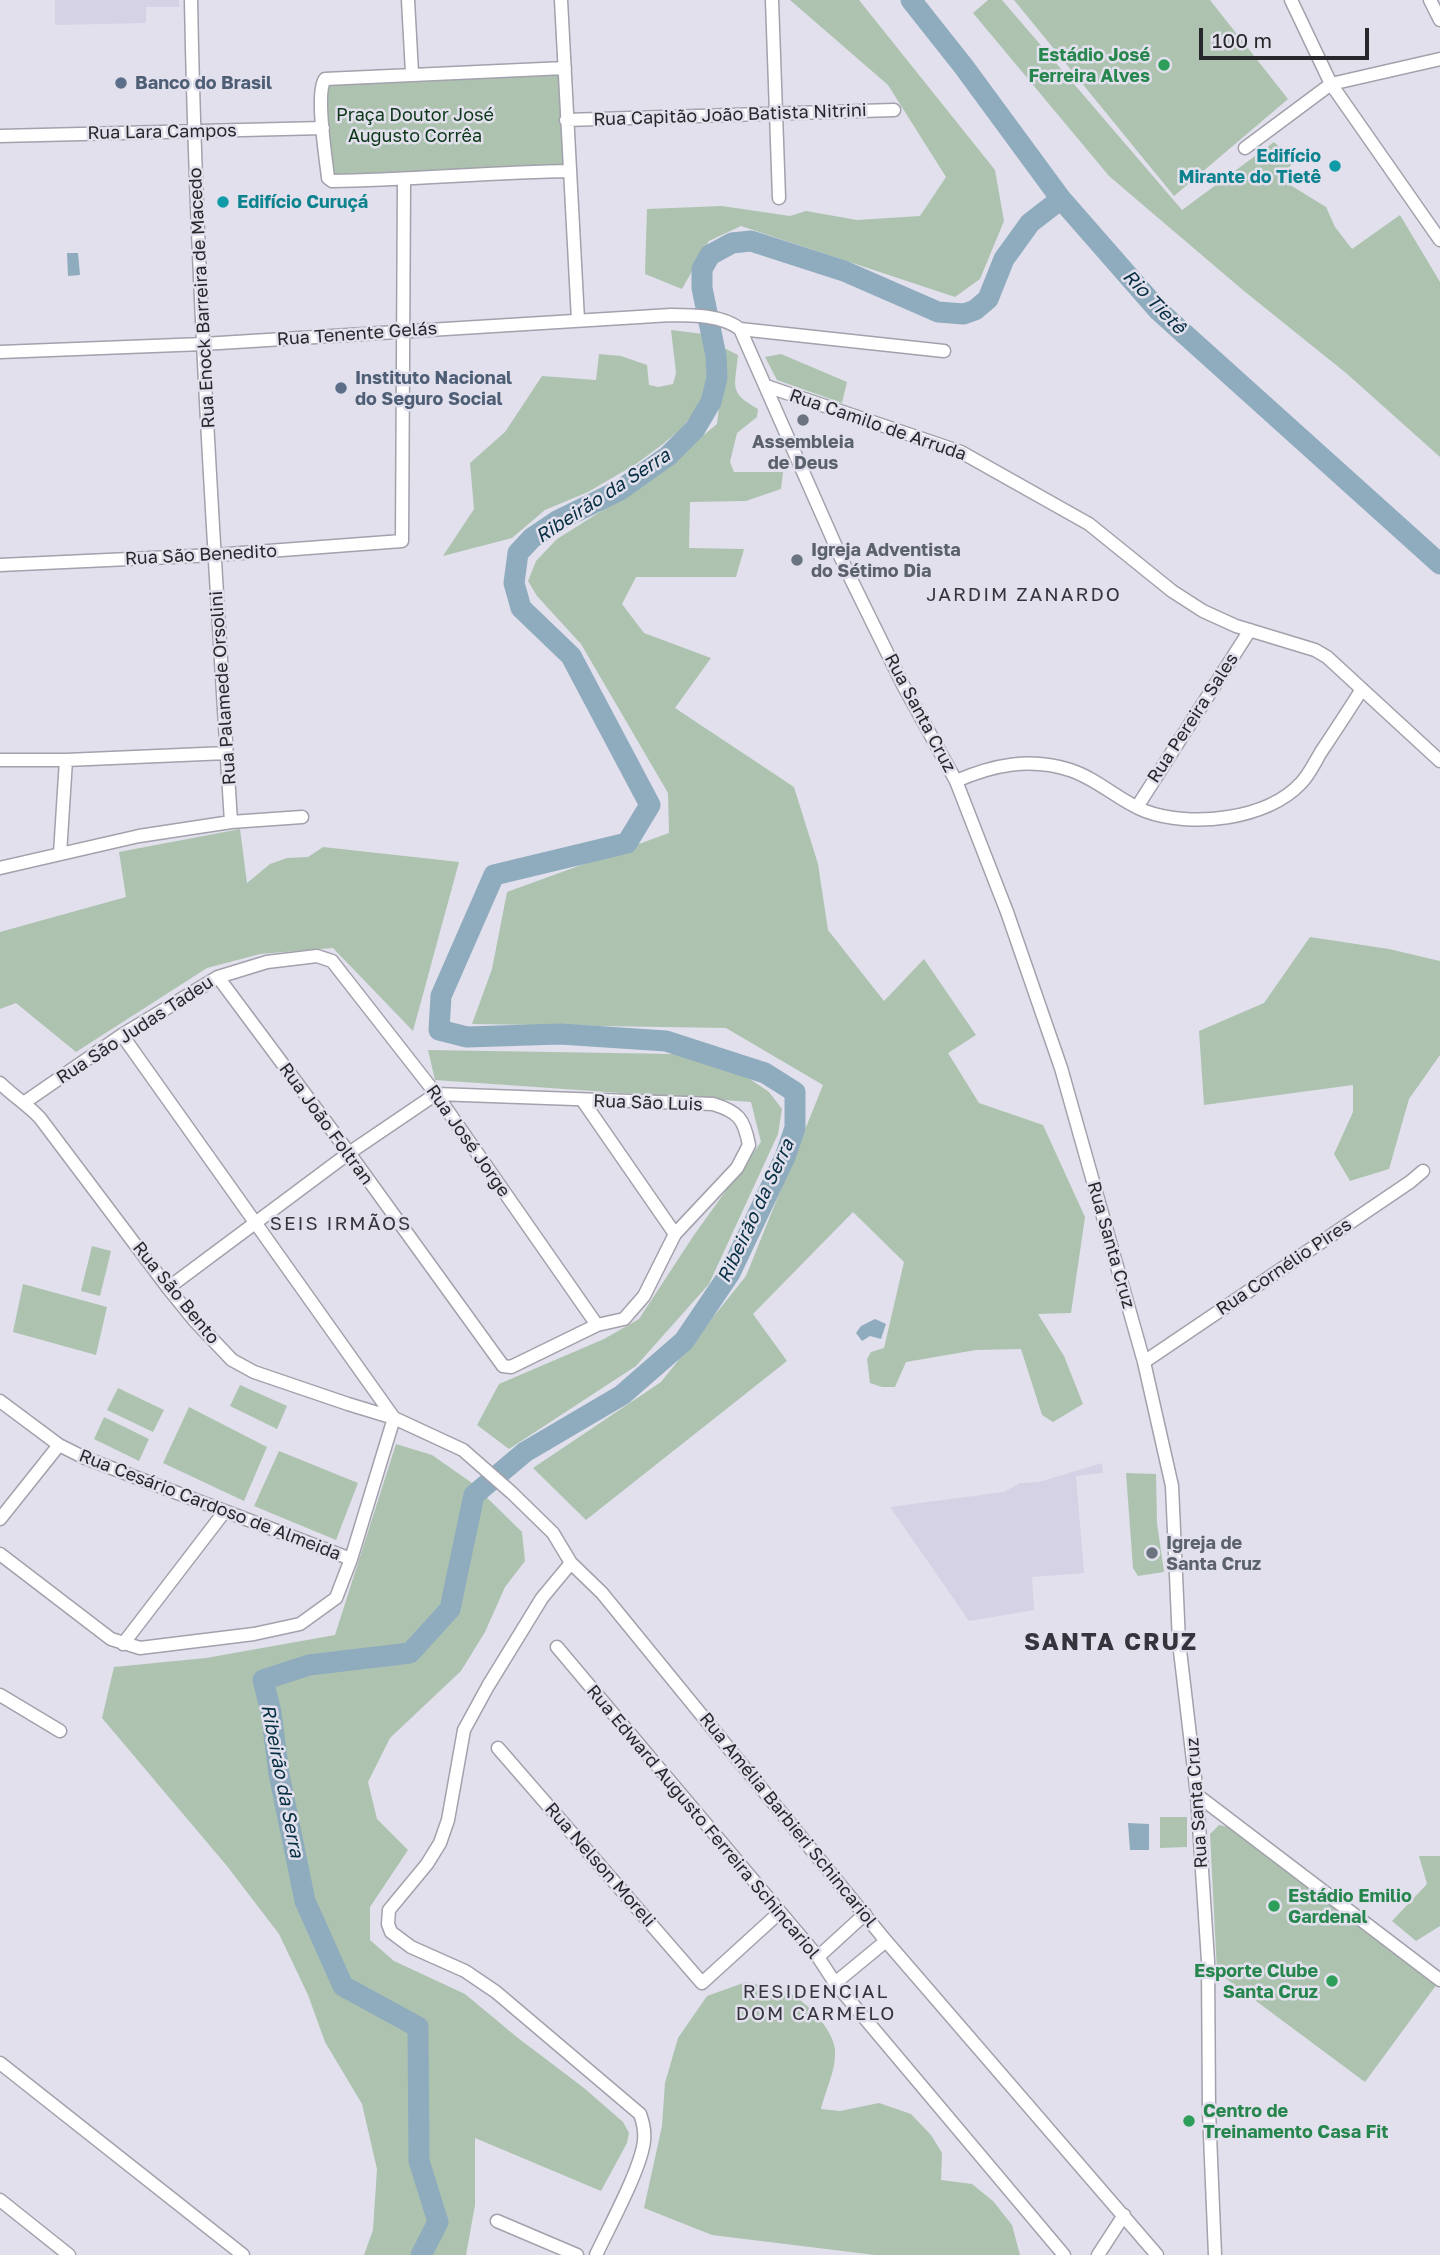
<!DOCTYPE html>
<meta charset="utf-8">
<style>
body{margin:0}
#map{position:relative;width:1440px;height:2255px;overflow:hidden;background:#e1e0ec;font-family:"Golos Text",sans-serif}
canvas{display:block}
.scale{position:absolute;left:1199px;top:28px;width:170px;height:32px;box-sizing:border-box;border:4px solid #28282c;border-top:0;padding-left:9px;font-size:21px;line-height:24px;white-space:nowrap;color:#28282c;-webkit-text-stroke:5px #e1e0ec;paint-order:stroke}
</style>
<div id="map">
<canvas width="1440" height="2255"></canvas>
<div class="scale">100 m</div>
</div>
<script>
const g = document.querySelector('canvas').getContext('2d');
g.lineJoin = 'round';
function fillPath(path, color) {
  g.fillStyle = color;
  g.fill(path, 'evenodd');
}
function trace(path, color, width, dash) {
  g.strokeStyle = color;
  g.lineWidth = width;
  g.lineCap = dash ? 'butt' : 'round';
  g.setLineDash(dash || []);
  g.stroke(path);
}
function drawText(font, color, halo, rows, align = 'center') {
  g.font = font + ' "Golos Text",sans-serif';
  g.lineWidth = 5;
  g.setLineDash([]);
  g.textBaseline = 'middle';
  g.strokeStyle = halo;
  g.fillStyle = color;
  for (const [text, x, y, turn = 0] of rows) {
    g.save();
    g.translate(x, y);
    g.rotate((+turn || 0) * Math.PI / 180);
    g.textAlign = isNaN(turn) ? turn : align;
    if (halo) g.strokeText(text, 0, 0);
    g.fillText(text, 0, 0);
    g.restore();
  }
}
const built = new Path2D(`
 M 55,0 L 179,0 L 179,7 L 146,7 L 146,23 L 55,25 Z
 M 1102,1463 L 1103,1473 L 1076,1476 L 1084,1573 L 1032,1577 L 1034,1610 L 969,1621 L 890,1507 L 1004,1492 L 1020,1483 L 1039,1482 Z`);
const green = new Path2D(`
 M 790,0 L 859,0 L 995,170 L 1004,221 L 980,279 L 955,297 L 741,226 L 709,241 L 682,289 L 645,274 L 647,209 L 722,206 L 790,216 L 806,211 L 857,220 L 920,216 L 946,177 L 888,85 Z
 M 988,0 L 1002,0 L 1182,210 L 1274,142 L 1295,161 L 1279,178 L 1326,207 L 1335,227 L 1352,249 L 1400,215 L 1440,282 L 1440,457 L 1346,373 L 1244,291 L 1109,176 L 973,13 Z
 M 1014,0 L 1210,0 L 1288,99 L 1174,196 Z
 M 562,69 L 565,169 L 332,179 L 326,80 Z
 M 671,330 L 703,334 L 710,377 L 701,404 L 682,428 L 663,444 L 636,464 L 588,492 L 545,510 L 512,538 L 443,556 L 474,509 L 470,463 L 505,432 L 542,376 L 596,380 L 599,354 L 621,356 L 647,365 L 649,385 L 658,387 L 673,384 L 676,373 Z
 M 720,346 L 738,355 C 735,387 728,392 758,409 L 757,417 L 737,433 L 730,462 L 734,472 L 783,472 L 781,489 L 746,501 L 690,502 L 689,548 L 744,549 L 736,577 L 636,577 L 622,604 L 644,633 L 711,658 L 675,708 L 794,787 L 818,864 L 828,930 L 884,1001 L 924,959 L 976,1035 L 948,1053 L 979,1103 L 1043,1125 L 1085,1217 L 1071,1313 L 1038,1314 L 1064,1356 L 1083,1404 L 1053,1422 L 1042,1415 L 1021,1349 L 976,1350 L 906,1362 L 895,1387 L 882,1387 L 870,1383 L 867,1359 L 871,1352 L 884,1348 L 904,1262 L 853,1212 L 753,1314 L 787,1361 L 586,1520 L 533,1468 L 661,1382 L 746,1276 L 823,1085 L 726,1028 L 472,1024 L 492,969 L 507,892 L 669,833 L 668,793 L 581,644 L 537,596 L 528,581 L 536,561 L 557,539 L 646,483 L 717,424 L 723,375 Z
 M 781,354 L 847,382 L 842,403 L 777,380 L 765,357 Z
 M 240,829 L 247,883 L 270,864 L 287,858 L 308,857 L 323,847 L 459,862 L 413,1031 L 333,948 L 260,954 L 207,968 L 76,1052 L 16,1003 L 0,1009 L 0,932 L 126,897 L 119,852 Z
 M 1310,937 L 1389,949 L 1440,961 L 1440,1055 L 1409,1099 L 1389,1169 L 1350,1181 L 1334,1154 L 1353,1112 L 1353,1085 L 1204,1105 L 1199,1031 L 1264,1003 Z
 M 428,1050 L 674,1054 L 747,1077 L 769,1092 L 782,1109 L 778,1134 L 709,1284 L 636,1366 L 509,1449 L 477,1425 L 499,1384 L 604,1339 L 639,1319 L 694,1235 L 761,1142 L 751,1102 L 435,1080 Z
 M 92,1246 L 111,1251 L 100,1296 L 81,1291 Z
 M 23,1284 L 107,1307 L 96,1355 L 13,1332 Z
 M 240,1385 L 287,1406 L 277,1429 L 230,1406 Z
 M 118,1388 L 164,1410 L 153,1432 L 107,1410 Z
 M 189,1407 L 267,1447 L 244,1501 L 163,1463 Z
 M 104,1417 L 149,1439 L 139,1461 L 94,1439 Z
 M 396,1444 L 432,1455 L 472,1483 L 522,1532 L 525,1561 L 505,1587 L 485,1632 L 461,1671 L 390,1738 L 368,1782 L 377,1819 L 408,1850 L 370,1907 L 370,1940 L 394,1961 L 465,1994 L 518,2038 L 584,2088 L 623,2122 L 629,2133 L 627,2143 L 601,2191 L 475,2138 L 475,2205 L 466,2255 L 364,2255 L 373,2230 L 377,2169 L 362,2104 L 325,2042 L 308,1995 L 279,1934 L 227,1866 L 102,1718 L 114,1667 L 206,1658 L 335,1635 Z
 M 279,1451 L 358,1483 L 336,1540 L 254,1506 Z
 M 1126,1473 L 1156,1474 L 1157,1523 L 1164,1572 L 1138,1576 L 1133,1568 Z
 M 1160,1817 L 1187,1817 L 1187,1847 L 1160,1848 Z
 M 1219,1825 L 1228,1827 L 1437,1984 L 1365,2082 L 1217,1972 L 1210,1834 Z
 M 1419,1856 L 1440,1856 L 1440,1926 L 1416,1941 L 1392,1921 L 1427,1884 Z
 M 746,1982 C 760,1985 776,1987 789,1993 C 806,2001 835,2031 835,2051 C 836,2071 825,2091 821,2109 L 840,2111 L 879,2103 L 911,2114 L 931,2135 L 942,2153 L 941,2180 L 972,2184 L 993,2201 L 1012,2225 L 1020,2255 L 875,2255 L 712,2235 L 644,2208 L 662,2126 L 665,2083 L 678,2038 L 707,1996 Z`);
const water = new Path2D(`
 M 67,253 L 78,253 L 80,275 L 68,276 Z
 M 875,1319 L 886,1324 L 881,1339 L 870,1336 L 862,1341 L 856,1333 L 861,1326 Z
 M 1128,1823 L 1149,1824 L 1149,1850 L 1130,1850 Z`);
const river = new Path2D(`
 M 911,0 L 964,67 L 1061,199 L 1159,311 L 1440,564
 M 421,2255 L 438,2222 L 419,2161 L 418,2027 L 343,1986 L 305,1901 L 279,1774 L 271,1712 L 263,1680 L 309,1665 L 410,1653 L 450,1609 L 474,1495 L 525,1452 L 622,1395 L 684,1341 L 730,1273 L 785,1157 L 795,1128 L 795,1092 L 765,1073 L 666,1041 L 560,1034 L 467,1037 L 439,1030 L 441,996 L 494,875 L 627,843 L 650,805 L 571,656 L 521,608 L 514,583 L 518,553 L 532,538 L 557,521 L 620,490 L 668,456 L 695,429 L 711,402 L 717,378 L 716,356 L 702,288 L 702,269 L 710,255 L 732,243 L 751,241 L 844,271 L 938,312 L 964,314 L 975,310 L 988,299 L 1004,259 L 1030,223 L 1061,199`);
const minor = new Path2D(`
 M 191,0 C 196,274 214,548 231,822
 M 408,0 L 412,73
 M 561,0 L 578,320
 M 772,0 L 779,198
 M 1291,0 L 1331,84 L 1440,240
 M 1430,0 L 1440,20
 M 565,68 L 325,79 C 315,93 326,158 328,178 L 332,181 C 412,180 490,172 570,171
 M 566,120 L 894,110
 M 0,136 L 323,128
 M 1245,148 L 1331,84 L 1440,59
 M 740,329 L 944,351
 M 0,352 L 203,344 L 671,315 C 693,315 722,315 740,329 L 845,567 L 903,685 L 956,781 L 1007,912 L 1061,1068 L 1144,1362 L 1172,1486 L 1179,1642 L 1197,1795 L 1208,1961 L 1209,2111 L 1215,2255
 M 766,386 L 961,452 L 1089,524 L 1172,591 L 1203,611 L 1236,626 L 1315,650 L 1327,657 L 1440,761
 M 0,565 L 215,555 L 402,541 L 404,180
 M 0,760 L 66,760 L 227,753
 M 956,781 C 993,765 1030,757 1070,770 C 1098,779 1119,801 1145,811 C 1190,828 1267,820 1301,783 C 1309,775 1315,762 1321,752 C 1335,731 1349,710 1362,689
 M 1137,807 L 1250,630
 M 60,854 L 66,760
 M 0,868 L 139,836 L 231,822 L 302,817
 M 218,977 L 349,1153 L 503,1366 L 511,1367 L 597,1325 L 624,1319 L 644,1296 L 675,1234 L 737,1168 L 749,1145 C 744,1119 739,1112 713,1104 L 436,1094
 M 122,1035 L 394,1418
 M 0,1083 C 13,1096 28,1105 40,1118 L 168,1288 L 194,1320 L 232,1360 L 254,1372 L 348,1404 L 394,1418 L 463,1450 L 512,1493 L 553,1533 L 571,1563 L 602,1593 L 886,1941 L 1157,2255
 M 583,1101 L 675,1234
 M 25,1102 L 122,1035 L 218,977 L 267,962 L 317,956 L 332,961 L 436,1094 L 597,1325
 M 168,1288 L 349,1153 L 436,1094
 M 1144,1362 L 1410,1182 L 1423,1171
 M 0,1401 L 59,1445 L 85,1458 L 351,1559
 M 0,1519 L 59,1445
 M 0,1554 L 111,1639 L 140,1648 L 254,1634 L 300,1624 L 336,1598 L 351,1559 L 394,1418
 M 571,1563 L 542,1598 L 488,1686 L 464,1730 L 448,1820 L 440,1843 L 427,1864 L 389,1910 L 388,1924 L 391,1932 L 411,1947 L 465,1971 L 496,1992 L 640,2114 C 643,2122 645,2132 644,2141 C 641,2169 609,2227 596,2255
 M 123,1644 L 225,1511
 M 557,1647 L 818,1957 L 835,1983 L 1064,2255
 M 0,1695 L 60,1731
 M 498,1748 L 702,1983 L 780,1912
 M 1197,1795 L 1440,1980
 M 818,1957 L 865,1914
 M 835,1983 L 886,1941
 M 0,2063 L 243,2255
 M 0,2200 L 69,2255
 M 497,2221 L 577,2255
 M 1098,2255 L 1124,2215`);
const markers = [
 [1164,65,7,"#2e9e5b"],
 [121,83,7,"#5c6f8a"],
 [1335,166,7,"#0f9aa8"],
 [223,202,7,"#0f9aa8"],
 [341,388,7,"#5c6f8a"],
 [803,420,7,"#6b7280"],
 [797,560,7,"#6b7280"],
 [1152,1553,7,"#6b7280"],
 [1274,1906,7,"#2e9e5b"],
 [1332,1981,7,"#2e9e5b"],
 [1189,2121,7,"#2e9e5b"]
];
const leisureNames = [
 ["Estádio José",1150,55],
 ["Ferreira Alves",1150,76],
 ["Estádio Emilio",1288,1896,"left"],
 ["Gardenal",1288,1917,"left"],
 ["Esporte Clube",1318,1971],
 ["Santa Cruz",1318,1992],
 ["Centro de",1203,2111,"left"],
 ["Treinamento Casa Fit",1203,2132,"left"]
];
const serviceNames = [
 ["Banco do Brasil",135,83],
 ["Instituto Nacional",355,378],
 ["do Seguro Social",355,399]
];
const parkNames = [
 ["Praça Doutor José",415,115],
 ["Augusto Corrêa",415,136]
];
const streetNames = [
 ["Rua Capitão João Batista Nitrini",730,115,-2],
 ["Rua Lara Campos",162,132,-1],
 ["Rua Enock Barreira de Macedo",202,298,-93],
 ["Rua Tenente Gelás",357,334,-4],
 ["Rua Camilo de Arruda",878,425,19],
 ["Rua São Benedito",201,555,-3],
 ["Rua Palamede Orsolini",223,688,-94],
 ["Rua Santa Cruz",920,713,62],
 ["Rua Pereira Sales",1193,718,-57],
 ["Rua São Judas Tadeu",135,1030,-33],
 ["Rua São Luis",648,1103,2],
 ["Rua João Foltran",326,1124,54],
 ["Rua José Jorge",468,1141,55],
 ["Rua Santa Cruz",1111,1245,74],
 ["Rua Cornélio Pires",1284,1267,-34],
 ["Rua São Bento",176,1293,51],
 ["Rua Cesário Cardoso de Almeida",210,1505,21],
 ["Rua Santa Cruz",1197,1803,-94],
 ["Rua Amélia Barbieri Schincariol",788,1820,51],
 ["Rua Edward Augusto Ferreira Schincariol",703,1822,50],
 ["Rua Nelson Moreli",600,1865,49]
];
const cultureNames = [
 ["Edifício",1321,156],
 ["Mirante do Tietê",1321,177],
 ["Edifício Curuçá",237,202,"left"]
];
const worshipNames = [
 ["Assembleia",803,442,"center"],
 ["de Deus",803,463,"center"],
 ["Igreja Adventista",811,550],
 ["do Sétimo Dia",811,571],
 ["Igreja de",1166,1543],
 ["Santa Cruz",1166,1564]
];
const waterNames = [
 ["Rio Tietê",1154,302,46],
 ["Ribeirão da Serra",603,496,-33],
 ["Ribeirão da Serra",756,1211,-65],
 ["Ribeirão da Serra",282,1781,79]
];
const neighbourhoodNames = [
 ["JARDIM ZANARDO",1024,595],
 ["SEIS IRMÃOS",341,1224],
 ["RESIDENCIAL",816,1992],
 ["DOM CARMELO",816,2014]
];
const districtNames = [
 ["SANTA CRUZ",1111,1642]
];
fillPath(built, '#d5d2e5');
fillPath(green, '#adc3b0');
fillPath(water, '#8fabbe');
trace(river, '#8fabbe', 21);
trace(minor, '#a2a1ac', 15);
trace(minor, '#fff', 12);
for (const [x, y, r, color] of markers) {
  const dot = new Path2D();
  dot.arc(x, y, r, 0, 2 * Math.PI);
  g.fillStyle = color;
  g.fill(dot);
  trace(dot, '#e1e0ec', 2.5);
}
drawText('bold 18px', '#27864d', '#e1e0ec', leisureNames, 'right');
drawText('bold 18px', '#4e5e75', '#e1e0ec', serviceNames, 'left');
drawText('18px', '#0c3718', '#e1e0ec', parkNames);
drawText('18px', '#28282c', '#e1e0ec', streetNames);
drawText('bold 18px', '#0d838f', '#e1e0ec', cultureNames, 'right');
drawText('bold 18px', '#5b616d', '#e1e0ec', worshipNames, 'left');
drawText('italic 19px', '#072f44', '#e1e0ec', waterNames);
g.letterSpacing = '2px';
drawText('19px', '#36353e', '#e1e0ec', neighbourhoodNames);
g.letterSpacing = '0px';
g.letterSpacing = '2px';
drawText('bold 24px', '#36353e', '#e1e0ec', districtNames);
g.letterSpacing = '0px';
</script>
